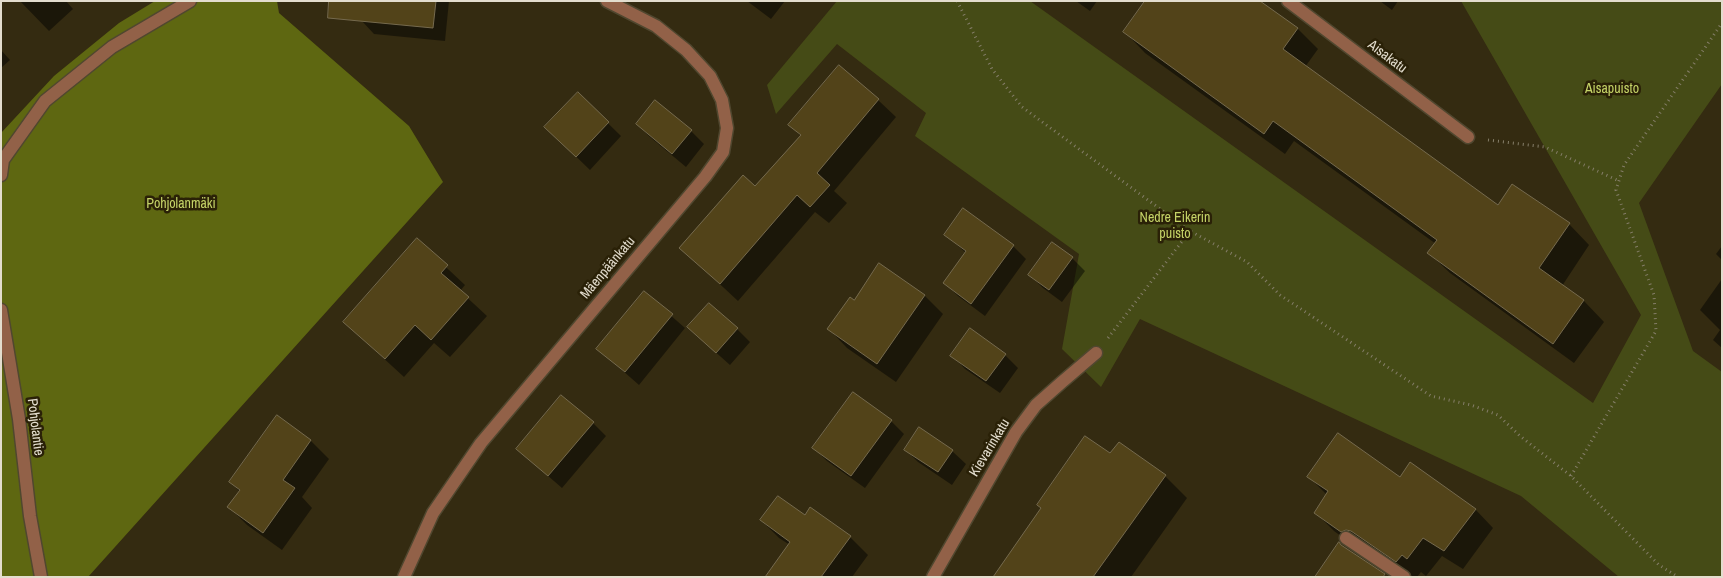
<!DOCTYPE html>
<meta charset="utf-8">
<style>
body{margin:0}
#map{position:relative;width:1723px;height:578px;overflow:hidden;background:#342b11;font-family:"Archivo Narrow",sans-serif}
canvas{display:block}
.frame{position:absolute;inset:0;border:2px solid #e3ddce;pointer-events:none}
</style>
<div id="map">
<canvas width="1723" height="578"></canvas>
<div class="frame"></div>
</div>
<script>
const g = document.querySelector('canvas').getContext('2d');
g.lineJoin = 'round';
function fillPath(path, color) {
  g.fillStyle = color;
  g.fill(path, 'evenodd');
}
function trace(path, color, width, dash) {
  g.strokeStyle = color;
  g.lineWidth = width;
  g.lineCap = dash ? 'butt' : 'round';
  g.setLineDash(dash || []);
  g.stroke(path);
}
function drawText(font, color, halo, rows, align = 'center') {
  g.font = font + ' "Archivo Narrow",sans-serif';
  g.lineWidth = 5;
  g.setLineDash([]);
  g.textBaseline = 'middle';
  g.strokeStyle = halo;
  g.fillStyle = color;
  for (const [text, x, y, turn = 0] of rows) {
    g.save();
    g.translate(x, y);
    g.rotate((+turn || 0) * Math.PI / 180);
    g.textAlign = isNaN(turn) ? turn : align;
    if (halo) g.strokeText(text, 0, 0);
    g.fillText(text, 0, 0);
    g.restore();
  }
}
const green = new Path2D(`
 M 837,1 L 1030,1 L 1593,403 L 1641,315 L 1461,1 L 1722,1 L 1722,84 L 1639,203 L 1693,351 L 1722,372 L 1722,577 L 1619,577 L 1521,496 L 1140,319 L 1101,387 L 1062,349 L 1079,254 L 915,136 L 926,113 L 837,44 L 776,114 L 767,85 Z`);
const forest = new Path2D(`
 M 155,1 L 277,1 L 279,13 L 409,126 L 443,182 L 88,577 L 1,577 L 1,133 L 54,76 L 119,23 Z`);
const shadow = new Path2D(`
 M 20,1 L 66,1 L 73,9 L 49,31 Z
 M 363,1 L 449,1 L 445,41 L 374,34 L 361,20 Z
 M 747,1 L 785,1 L 771,19 Z
 M 1076,1 L 1097,1 L 1090,11 Z
 M 1380,1 L 1398,1 L 1392,10 Z
 M 1297,28 L 1318,49 L 1305,67 L 1498,207 L 1569,224 L 1589,245 L 1562,286 L 1584,301 L 1604,322 L 1574,363 L 1450,273 L 1429,253 L 1436,244 L 1294,141 L 1285,154 L 1145,53 L 1125,32 Z
 M 1,50 L 10,60 L 1,68 Z
 M 578,94 L 621,136 L 590,170 L 559,140 Z
 M 878,100 L 896,117 L 834,191 L 847,203 L 829,223 L 815,212 L 738,301 L 681,248 L 755,188 L 801,136 L 790,125 Z
 M 655,102 L 691,131 L 704,144 L 686,167 L 650,137 L 637,124 Z
 M 945,234 L 1013,246 L 1026,259 L 985,316 L 958,296 L 945,283 L 966,253 Z
 M 417,240 L 465,285 L 460,291 L 487,316 L 450,357 L 434,343 L 404,377 L 344,322 Z
 M 1722,246 L 1722,260 L 1716,254 Z
 M 1072,258 L 1085,271 L 1062,302 L 1043,288 L 1030,275 Z
 M 880,265 L 925,296 L 943,314 L 896,382 L 847,348 L 829,329 L 854,302 Z
 M 1722,279 L 1722,348 L 1713,340 L 1720,330 L 1700,310 Z
 M 644,292 L 685,328 L 639,385 L 598,349 Z
 M 737,329 L 750,342 L 730,365 L 702,340 Z
 M 952,355 L 1005,355 L 1018,368 L 1000,393 L 965,369 Z
 M 278,417 L 311,441 L 329,459 L 302,497 L 312,508 L 282,550 L 247,525 L 229,507 L 240,492 L 231,482 Z
 M 891,421 L 904,434 L 865,488 L 827,461 L 814,448 Z
 M 593,423 L 606,436 L 562,488 L 517,449 Z
 M 905,449 L 952,451 L 966,464 L 952,485 L 918,462 Z
 M 1111,455 L 1165,476 L 1187,498 L 1131,577 L 994,577 Z
 M 1308,476 L 1400,479 L 1475,509 L 1493,528 L 1463,569 L 1442,556 L 1426,576 L 1421,572 L 1417,577 L 1411,577 L 1370,549 L 1360,550 L 1334,531 L 1315,512 L 1327,495 Z
 M 805,517 L 850,537 L 868,555 L 852,577 L 767,577 L 790,545 L 779,538 L 761,520 Z`);
const building = new Path2D(`
 M 329,1 L 436,1 L 433,28 L 328,18 Z
 M 1145,1 L 1260,1 L 1298,28 L 1283,49 L 1498,205 L 1512,184 L 1570,223 L 1539,268 L 1584,300 L 1553,344 L 1427,253 L 1437,240 L 1273,121 L 1264,134 L 1123,32 Z
 M 839,65 L 879,99 L 817,173 L 830,185 L 810,207 L 797,195 L 720,284 L 679,248 L 743,175 L 755,186 L 801,135 L 788,125 Z
 M 578,92 L 609,122 L 576,157 L 544,127 Z
 M 655,100 L 692,130 L 672,154 L 636,124 Z
 M 963,208 L 1014,245 L 971,304 L 943,283 L 966,251 L 944,235 Z
 M 417,238 L 448,265 L 441,273 L 469,297 L 431,340 L 415,325 L 385,359 L 343,322 Z
 M 1052,242 L 1073,257 L 1049,290 L 1028,275 Z
 M 879,263 L 925,295 L 877,364 L 827,329 L 850,297 L 854,300 Z
 M 644,291 L 673,314 L 625,372 L 596,349 Z
 M 709,303 L 738,328 L 716,353 L 687,327 Z
 M 970,328 L 1006,354 L 986,381 L 950,356 Z
 M 853,392 L 892,420 L 851,476 L 812,448 Z
 M 561,395 L 594,422 L 548,476 L 516,449 Z
 M 277,415 L 311,440 L 283,480 L 295,488 L 263,533 L 227,507 L 240,490 L 229,482 Z
 M 919,427 L 953,450 L 938,472 L 904,450 Z
 M 1338,433 L 1400,477 L 1410,462 L 1476,509 L 1444,551 L 1423,538 L 1407,559 L 1402,555 L 1396,562 L 1351,531 L 1346,530 L 1341,532 L 1314,513 L 1328,491 L 1307,477 Z
 M 1085,436 L 1110,453 L 1119,442 L 1166,475 L 1093,577 L 993,577 L 1041,508 L 1037,505 Z
 M 778,496 L 805,515 L 810,507 L 851,536 L 821,577 L 765,577 L 790,542 L 760,520 Z
 M 1339,542 L 1341,545 L 1385,574 L 1383,577 L 1315,577 Z`);
const path = new Path2D(`
 M 957,1 L 992,69 L 1022,107 L 1190,231 L 1247,262 L 1280,295 L 1431,396 L 1471,405 L 1498,415 L 1520,436 L 1571,476 L 1659,565 L 1678,577
 M 1488,140 L 1545,147 L 1619,181
 M 1108,338 L 1190,231
 M 1571,476 L 1656,331 L 1654,295 L 1616,190 L 1624,165 L 1722,23`);
const minor = new Path2D(`
 M 1288,1 L 1468,137
 M 1,175 L 3,160 L 45,101 L 112,47 L 190,1
 M 1,310 L 19,419 L 30,516 L 41,577
 M 1346,538 L 1404,577
 M 404,577 L 433,513 L 481,443 L 705,177 L 723,152 L 727,128 L 722,100 L 710,76 L 686,50 L 656,26 L 607,1
 M 933,577 L 1016,432 L 1036,405 L 1062,382 L 1096,353`);
const streetNames = [
 ["Aisakatu",1387,57,37],
 ["Mäenpäänkatu",608,268,-50],
 ["Pohjolantie",35,427,83],
 ["Kievarinkatu",990,448,-59]
];
const parkNames = [
 ["Aisapuisto",1612,89],
 ["Pohjolanmäki",181,204],
 ["Nedre Eikerin",1175,218],
 ["puisto",1175,234]
];
fillPath(green, '#454b16');
fillPath(forest, '#5e6711');
fillPath(shadow, '#0007');
fillPath(building, '#524319');
trace(building, '#756a4e', 1);
trace(minor, '#50472f', 15);
trace(path, '#857e69', 3, [1, 4]);
trace(minor, '#926148', 12);
drawText('14px', '#e3ddce', '#2a2107', streetNames);
drawText('14px', '#c5d367', '#2a2107', parkNames);
</script>
